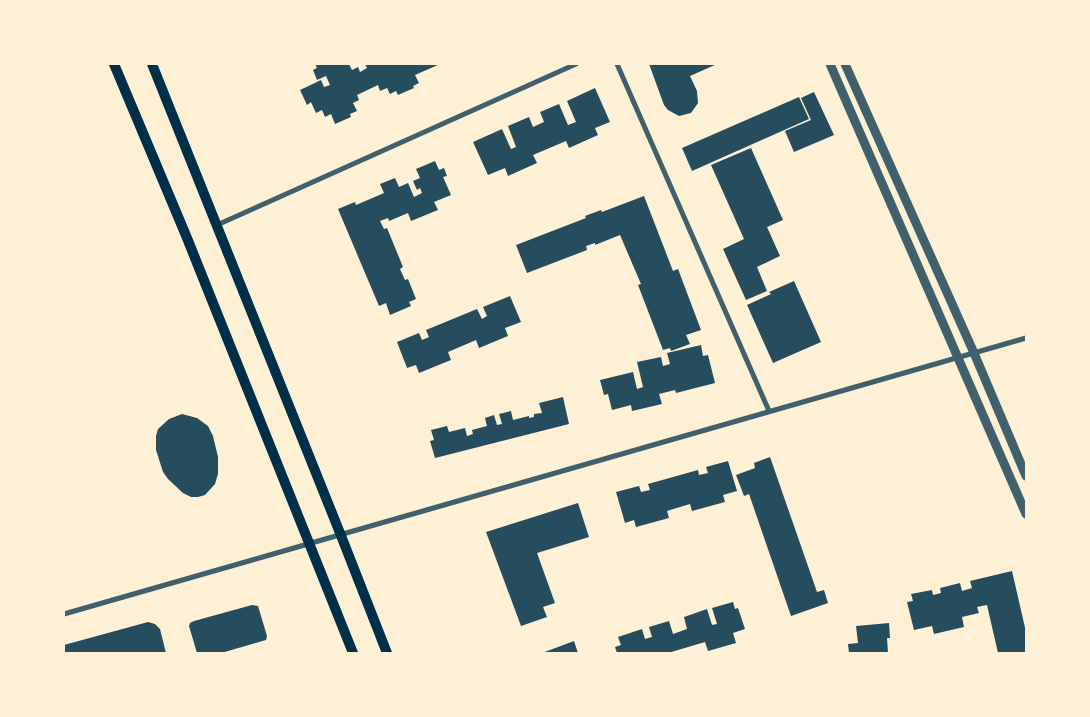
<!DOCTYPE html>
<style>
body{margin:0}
#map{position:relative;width:1090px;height:717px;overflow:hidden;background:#fdf0d5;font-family:"Crimson Pro",serif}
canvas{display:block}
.frame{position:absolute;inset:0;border:65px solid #fdf0d5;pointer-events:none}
</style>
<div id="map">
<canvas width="1090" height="717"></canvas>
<div class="frame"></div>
</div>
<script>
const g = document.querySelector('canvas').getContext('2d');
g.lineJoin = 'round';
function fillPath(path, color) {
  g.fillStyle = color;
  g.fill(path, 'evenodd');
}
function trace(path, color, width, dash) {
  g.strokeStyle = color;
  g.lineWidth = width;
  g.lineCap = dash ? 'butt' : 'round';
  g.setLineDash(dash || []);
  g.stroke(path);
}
const building = new Path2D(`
 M 315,64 L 349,64 L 352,70 L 358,67 L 360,72 L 367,68 L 365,64 L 440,64 L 415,75 L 419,83 L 413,86 L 414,88 L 398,95 L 396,91 L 390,94 L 387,88 L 380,91 L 378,85 L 357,95 L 359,100 L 353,103 L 357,111 L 350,114 L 351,117 L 335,124 L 331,114 L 325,117 L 322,110 L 316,113 L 311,102 L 307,105 L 300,90 L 321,80 L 324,87 L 330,85 L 326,76 L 317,80 L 313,70 L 317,68 Z
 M 649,64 L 717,64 L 690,76 L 697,91 L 698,103 L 691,113 L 679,116 L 668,110 L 664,105 Z
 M 595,88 L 610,122 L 595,128 L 598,135 L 569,148 L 566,141 L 533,155 L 537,163 L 508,176 L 505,168 L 488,175 L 473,142 L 502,129 L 511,149 L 516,147 L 508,126 L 529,117 L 533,127 L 544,122 L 540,112 L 559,104 L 568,125 L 576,122 L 567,101 Z
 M 814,92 L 834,135 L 794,152 L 785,131 L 811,120 L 801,98 Z
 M 799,97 L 809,119 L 692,171 L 682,148 Z
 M 751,148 L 783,220 L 767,227 L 780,256 L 757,267 L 767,291 L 746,300 L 723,249 L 744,239 L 711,165 Z
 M 435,161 L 439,170 L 444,168 L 447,176 L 443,177 L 451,195 L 434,202 L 438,210 L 411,221 L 408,213 L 389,221 L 388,218 L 380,221 L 384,229 L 387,228 L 403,267 L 400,269 L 405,280 L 408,279 L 416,299 L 409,302 L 411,306 L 390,315 L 386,303 L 379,306 L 338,209 L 355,202 L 356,205 L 384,193 L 380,184 L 395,178 L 399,187 L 408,183 L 414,197 L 422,193 L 420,188 L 417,190 L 413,181 L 420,178 L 416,169 Z
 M 644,196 L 673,271 L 678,269 L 701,330 L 686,335 L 690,344 L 671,351 L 670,348 L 663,350 L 638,285 L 641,284 L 620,235 L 595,245 L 595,243 L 586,246 L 587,250 L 527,273 L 516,245 L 586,218 L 585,216 L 601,210 L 602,212 Z
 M 794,281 L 821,342 L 773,363 L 747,305 L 771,294 L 769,292 Z
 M 510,296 L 521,322 L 505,328 L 508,336 L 479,348 L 476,340 L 448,352 L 451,360 L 419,373 L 416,365 L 407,368 L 397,342 L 419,333 L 422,340 L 429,337 L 426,330 L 477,309 L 482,319 L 487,316 L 483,307 Z
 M 701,345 L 703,356 L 708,355 L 715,383 L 676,393 L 675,390 L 659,394 L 662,404 L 632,411 L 631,405 L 612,410 L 608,394 L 604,395 L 600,380 L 633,372 L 637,389 L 643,387 L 637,362 L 661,357 L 663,366 L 670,364 L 667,353 Z
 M 563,397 L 569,424 L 435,458 L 430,441 L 434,440 L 431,430 L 447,426 L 449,432 L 465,428 L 467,436 L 473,434 L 472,430 L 487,426 L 485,418 L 494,415 L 497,425 L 502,424 L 499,414 L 511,411 L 513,420 L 529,416 L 529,418 L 534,417 L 534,414 L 542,413 L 539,403 Z
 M 182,414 L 197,418 L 208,426 L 213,436 L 218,457 L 218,474 L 215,484 L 205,495 L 198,497 L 191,497 L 183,493 L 168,479 L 163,472 L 156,450 L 156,436 L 158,429 L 169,419 Z
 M 770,457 L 817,592 L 824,590 L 828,603 L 791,616 L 749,494 L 744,496 L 736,475 L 755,468 L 754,463 Z
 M 728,461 L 737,491 L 723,495 L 725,502 L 692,511 L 690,504 L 667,511 L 669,518 L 636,527 L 634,520 L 625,523 L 616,492 L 639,486 L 641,492 L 650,490 L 648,484 L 698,470 L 699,475 L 708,473 L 706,467 Z
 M 578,503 L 589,537 L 537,553 L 555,603 L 543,607 L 547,617 L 521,626 L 486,532 Z
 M 1012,571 L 1026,632 L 1026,653 L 998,653 L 987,605 L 977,607 L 979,613 L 962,617 L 964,627 L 934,634 L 932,626 L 914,630 L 907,602 L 913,601 L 911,594 L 932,590 L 933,595 L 941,593 L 940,588 L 960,583 L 962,591 L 972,588 L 970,581 Z
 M 733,602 L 735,609 L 738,608 L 745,629 L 733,633 L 736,643 L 708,651 L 705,642 L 668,653 L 617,653 L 615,647 L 621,645 L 618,637 L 642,629 L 645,639 L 652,637 L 649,627 L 669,621 L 673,634 L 687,629 L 684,617 L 707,609 L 712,625 L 717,624 L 712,608 Z
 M 252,605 L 258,606 L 267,636 L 266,640 L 221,653 L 197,653 L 189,626 L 190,623 L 194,621 Z
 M 148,622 L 155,624 L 160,629 L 166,653 L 64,653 L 64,645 Z
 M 889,623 L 890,638 L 887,638 L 888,653 L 849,653 L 848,644 L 858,643 L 856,626 Z
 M 574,641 L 578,653 L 542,653 Z`);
const minor = new Path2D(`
 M 617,64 L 769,411
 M 217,225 L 576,64
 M 64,614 L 1026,338`);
const tertiary = new Path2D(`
 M 830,64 L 1026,514
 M 845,64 L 974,353 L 1026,476`);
const secondary = new Path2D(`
 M 114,64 L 187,238 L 353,653
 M 152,64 L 340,533 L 387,653`);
fillPath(building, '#264d5e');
trace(minor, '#3f606c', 5);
trace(tertiary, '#3f606c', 9);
trace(secondary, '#003049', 10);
</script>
